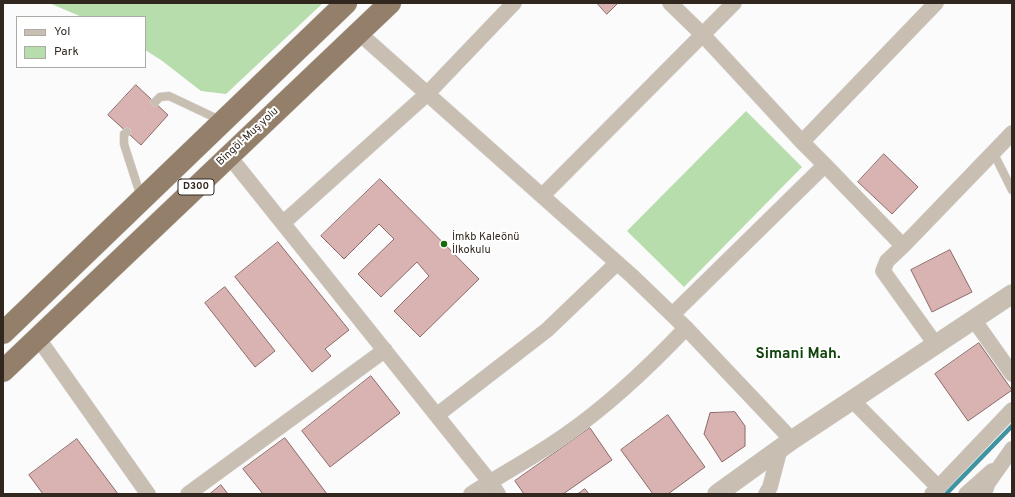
<!DOCTYPE html>
<meta charset="utf-8">
<style>
body{margin:0}
#map{position:relative;width:1015px;height:497px;overflow:hidden;background:#fbfbfb;font-family:Overpass,sans-serif}
canvas{display:block}
.frame{position:absolute;inset:0;border:4px solid #32271e;pointer-events:none}
.legend{position:absolute;left:16px;top:16px;width:130px;height:52px;box-sizing:border-box;background:#fff;border:1px solid #ada9a5;margin:0;padding:5px 7px;list-style:none;font-size:12px;color:#32271e}
.legend li{display:flex;align-items:center;gap:8px;height:20px}
.legend b{width:20px;border:1px solid #ada9a5}
</style>
<div id="map">
<canvas width="1015" height="497"></canvas>
<div class="frame"></div>
<ul class="legend">
<li><b style="height:5px;background:#c8beb2"></b>Yol</li>
<li><b style="height:11px;background:#b8ddac"></b>Park</li>
</ul>
</div>
<script>
const g = document.querySelector('canvas').getContext('2d');
g.lineJoin = 'round';
function fillPath(path, color) {
  g.fillStyle = color;
  g.fill(path, 'evenodd');
}
function trace(path, color, width, dash) {
  g.strokeStyle = color;
  g.lineWidth = width;
  g.lineCap = dash ? 'butt' : 'round';
  g.setLineDash(dash || []);
  g.stroke(path);
}
function drawText(font, color, halo, rows, align = 'center') {
  g.font = font + ' Overpass,sans-serif';
  g.lineWidth = 4;
  g.setLineDash([]);
  g.textBaseline = 'middle';
  g.strokeStyle = halo;
  g.fillStyle = color;
  for (const [text, x, y, turn = 0] of rows) {
    g.save();
    g.translate(x, y);
    g.rotate((+turn || 0) * Math.PI / 180);
    g.textAlign = isNaN(turn) ? turn : align;
    if (halo) g.strokeText(text, 0, 0);
    g.fillText(text, 0, 0);
    g.restore();
  }
}
const green = new Path2D(`
 M 49,3 L 323,3 L 226,94 L 201,91 L 161,60 L 145,50 L 145,17 L 82,17 Z
 M 746,111 L 802,167 L 684,287 L 627,231 Z`);
const stream = new Path2D(`
 M 946,494 L 1012,426`);
const building = new Path2D(`
 M 597,3 L 618,3 L 607,14 Z
 M 136,85 L 168,115 L 141,145 L 108,115 Z
 M 884,154 L 918,187 L 892,214 L 858,182 Z
 M 380,179 L 479,279 L 420,337 L 394,311 L 429,276 L 417,262 L 381,297 L 358,274 L 394,239 L 379,224 L 344,259 L 321,236 Z
 M 278,242 L 349,330 L 325,349 L 331,356 L 312,372 L 235,277 Z
 M 950,250 L 972,292 L 932,312 L 911,270 Z
 M 225,287 L 275,351 L 255,367 L 205,303 Z
 M 979,343 L 1012,390 L 968,421 L 935,374 Z
 M 371,376 L 400,413 L 330,467 L 302,431 Z
 M 735,412 L 745,426 L 745,446 L 722,462 L 704,434 L 710,413 Z
 M 668,415 L 705,467 L 668,494 L 653,494 L 621,450 Z
 M 590,428 L 612,460 L 563,494 L 524,494 L 515,481 Z
 M 285,438 L 327,494 L 263,494 L 243,469 Z
 M 77,439 L 118,494 L 43,494 L 29,475 Z
 M 221,485 L 228,494 L 210,494 Z
 M 585,489 L 589,494 L 578,494 Z`);
const service = new Path2D(`
 M 155,102 L 160,97 L 169,96 L 222,121
 M 127,132 L 124,134 L 124,144 L 141,197
 M 993,152 L 1012,190`);
const minor = new Path2D(`
 M 670,3 L 703,35 L 802,142 L 825,165 L 903,246
 M 359,33 L 632,276 L 686,328 L 792,440
 M 802,142 L 936,3
 M 229,156 L 490,482 L 498,494
 M 542,196 L 734,3
 M 283,223 L 427,94 L 514,3
 M 673,314 L 825,165
 M 974,320 L 1012,374
 M 38,338 L 148,494
 M 936,345 L 883,271 L 887,261 L 903,246 L 1012,133
 M 852,400 L 938,487
 M 437,415 L 547,330 L 617,263
 M 188,494 L 385,350
 M 471,494 C 502,474 534,457 564,436 C 609,405 649,367 686,328
 M 766,494 L 770,487 L 780,449
 M 932,494 L 1012,410
 M 966,494 L 992,471
 M 984,494 L 988,483 L 1012,449`);
const tertiary = new Path2D(`
 M 717,494 L 792,440 L 1012,294`);
const trunk = new Path2D(`
 M 3,333 L 346,3
 M 3,371 L 390,3`);
const markers = [
 [444,244,4,"#17690c"]
];
const shields = [
 [196,187,36]
];
const shieldNames = [
 ["D300",196,187]
];
const streetNames = [
 ["Bingöl-Muş yolu",248,137,-43]
];
const poiNames = [
 ["İmkb Kaleönü",452,238],
 ["İlkokulu",452,251]
];
const districtNames = [
 ["Simani Mah.",798,355]
];
fillPath(green, '#b8ddac');
trace(stream, '#4093a0', 4.5);
fillPath(building, '#d9b3b1');
trace(building, '#8c6968', 1);
trace(service, '#d7d5d3', 9);
trace(minor, '#d7d5d3', 16);
trace(tertiary, '#d7d5d3', 20);
trace(trunk, '#d7d5d3', 23);
trace(service, '#c8beb2', 8);
trace(minor, '#c8beb2', 15);
trace(tertiary, '#c8beb2', 19);
trace(trunk, '#94806a', 22);
for (const [x, y, r, color] of markers) {
  const dot = new Path2D();
  dot.arc(x, y, r, 0, 2 * Math.PI);
  g.fillStyle = color;
  g.fill(dot);
  trace(dot, '#fff', 1.5);
}
for (const [x, y, w] of shields) {
  const box = new Path2D();
  box.roundRect(x - w / 2, y - 8, w, 16, 3);
  g.fillStyle = '#fff';
  g.fill(box);
  trace(box, '#32271e', 1);
}
drawText('bold 10px', '#32271e', null, shieldNames);
drawText('11px', '#32271e', '#fff', streetNames);
drawText('11px', '#32271e', '#fff', poiNames, 'left');
drawText('bold 15px', '#11440b', '#fff', districtNames);
</script>
